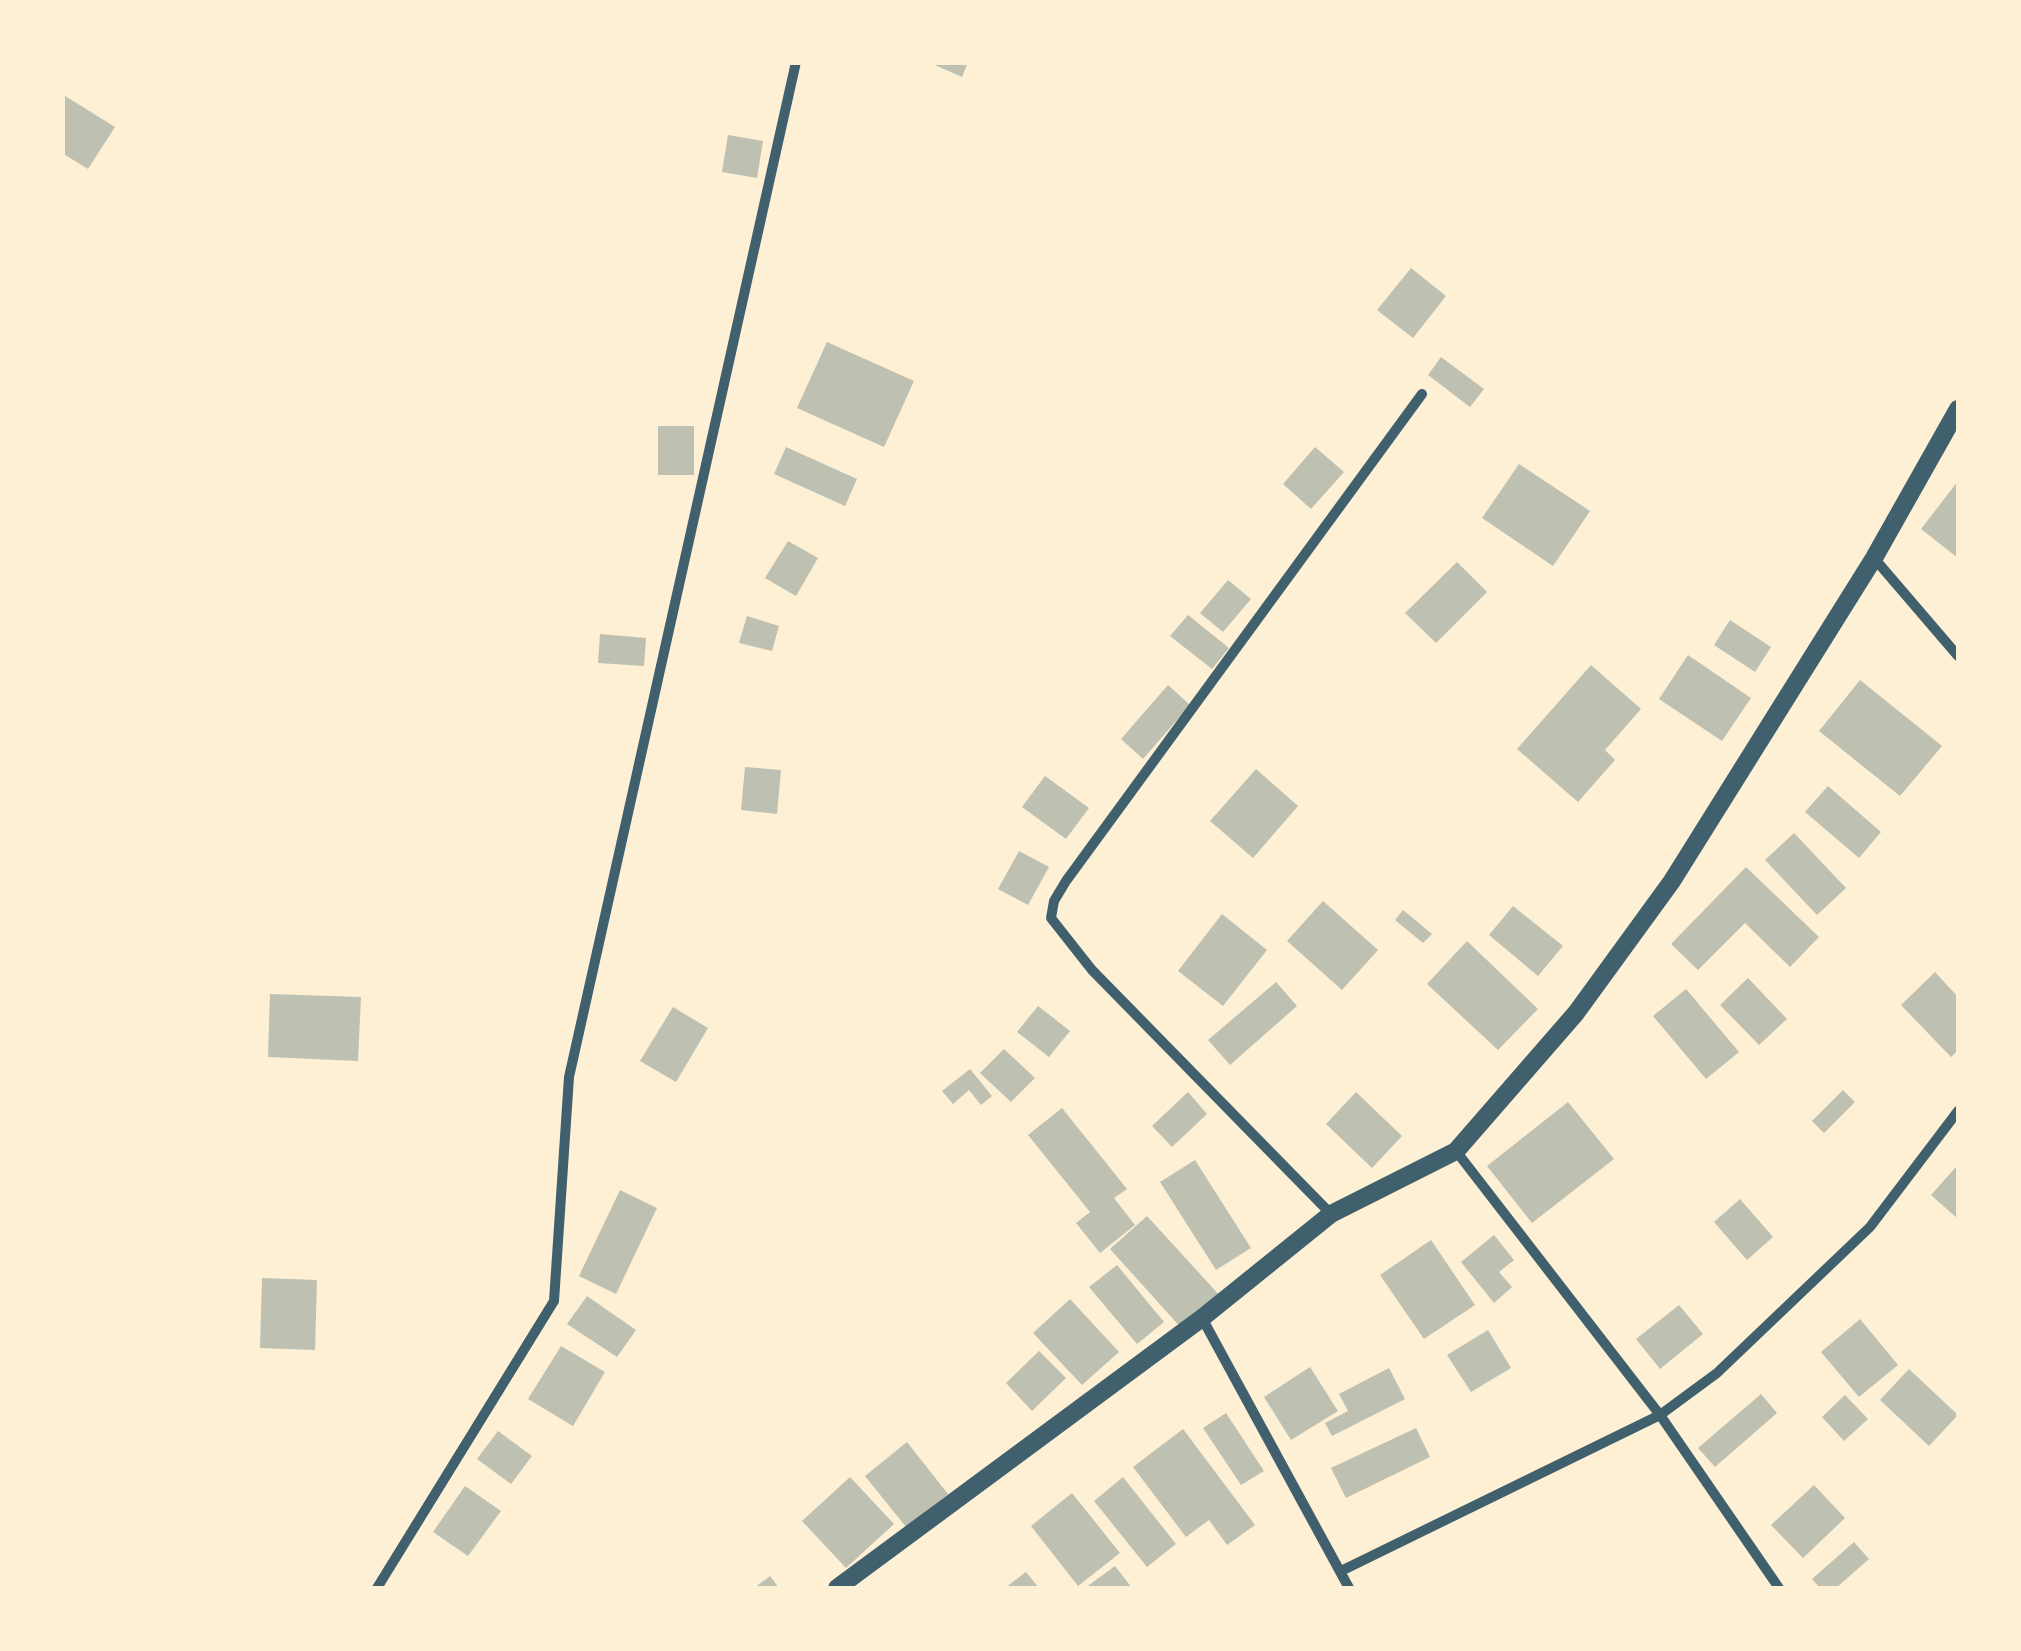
<!DOCTYPE html>
<style>
body{margin:0}
#map{position:relative;width:2021px;height:1651px;overflow:hidden;background:#fdf0d5;font-family:Mulish,sans-serif}
canvas{display:block}
.frame{position:absolute;inset:0;border:65px solid #fdf0d5;pointer-events:none}
</style>
<div id="map">
<canvas width="2021" height="1651"></canvas>
<div class="frame"></div>
</div>
<script>
const g = document.querySelector('canvas').getContext('2d');
g.lineJoin = 'round';
function fillPath(path, color) {
  g.fillStyle = color;
  g.fill(path, 'evenodd');
}
function trace(path, color, width, dash) {
  g.strokeStyle = color;
  g.lineWidth = width;
  g.lineCap = dash ? 'butt' : 'round';
  g.setLineDash(dash || []);
  g.stroke(path);
}
const building = new Path2D(`
 M 928,62 L 968,62 L 962,77 Z
 M 62,94 L 115,127 L 88,169 L 62,153 Z
 M 728,135 L 763,141 L 757,178 L 722,172 Z
 M 1411,268 L 1446,296 L 1413,338 L 1377,310 Z
 M 827,342 L 914,381 L 884,447 L 797,408 Z
 M 1441,357 L 1484,389 L 1470,407 L 1428,375 Z
 M 658,426 L 694,426 L 694,475 L 658,475 Z
 M 786,447 L 857,479 L 845,506 L 774,474 Z
 M 1315,447 L 1344,472 L 1311,509 L 1283,484 Z
 M 1519,464 L 1590,511 L 1553,566 L 1482,518 Z
 M 1958,481 L 1958,558 L 1921,529 Z
 M 788,541 L 818,558 L 796,596 L 765,578 Z
 M 1457,562 L 1487,592 L 1436,643 L 1405,613 Z
 M 1228,580 L 1251,599 L 1223,632 L 1200,613 Z
 M 1188,615 L 1229,648 L 1212,669 L 1170,636 Z
 M 747,616 L 779,626 L 772,651 L 739,643 Z
 M 1730,620 L 1771,647 L 1755,672 L 1714,645 Z
 M 600,634 L 646,638 L 644,666 L 598,663 Z
 M 1688,655 L 1751,698 L 1722,741 L 1659,699 Z
 M 1591,665 L 1641,709 L 1605,750 L 1615,760 L 1578,802 L 1517,749 Z
 M 1860,680 L 1942,746 L 1900,796 L 1819,731 Z
 M 1168,685 L 1190,705 L 1143,759 L 1121,739 Z
 M 745,767 L 781,770 L 777,814 L 741,810 Z
 M 1256,769 L 1298,806 L 1253,858 L 1210,821 Z
 M 1045,776 L 1089,808 L 1066,839 L 1022,807 Z
 M 1828,786 L 1881,832 L 1859,858 L 1805,812 Z
 M 1794,833 L 1846,888 L 1817,915 L 1765,860 Z
 M 1019,851 L 1049,867 L 1028,905 L 998,889 Z
 M 1746,867 L 1819,937 L 1790,967 L 1745,923 L 1698,970 L 1671,944 Z
 M 1323,901 L 1378,950 L 1342,990 L 1287,941 Z
 M 1513,906 L 1563,946 L 1538,976 L 1489,935 Z
 M 1403,910 L 1432,934 L 1423,943 L 1395,920 Z
 M 1222,914 L 1267,950 L 1223,1006 L 1178,971 Z
 M 1467,941 L 1538,1009 L 1498,1050 L 1427,984 Z
 M 1935,972 L 1958,997 L 1958,1050 L 1951,1057 L 1901,1005 Z
 M 1748,978 L 1787,1019 L 1759,1045 L 1720,1005 Z
 M 1276,982 L 1297,1006 L 1230,1065 L 1208,1040 Z
 M 1686,989 L 1739,1052 L 1706,1079 L 1653,1016 Z
 M 270,994 L 361,997 L 358,1061 L 268,1057 Z
 M 1038,1006 L 1070,1031 L 1049,1057 L 1017,1032 Z
 M 673,1007 L 708,1028 L 676,1082 L 640,1061 Z
 M 1004,1049 L 1035,1078 L 1011,1102 L 980,1073 Z
 M 970,1069 L 992,1096 L 981,1105 L 969,1090 L 953,1104 L 942,1091 Z
 M 1843,1090 L 1855,1102 L 1824,1133 L 1812,1121 Z
 M 1188,1092 L 1207,1114 L 1172,1147 L 1152,1126 Z
 M 1356,1092 L 1402,1136 L 1372,1168 L 1326,1124 Z
 M 1568,1102 L 1614,1159 L 1532,1223 L 1487,1166 Z
 M 1062,1108 L 1127,1189 L 1114,1198 L 1135,1225 L 1100,1253 L 1076,1223 L 1090,1212 L 1028,1135 Z
 M 1195,1160 L 1251,1248 L 1216,1270 L 1160,1182 Z
 M 1956,1167 L 1958,1169 L 1958,1219 L 1931,1195 Z
 M 620,1190 L 657,1208 L 616,1294 L 579,1276 Z
 M 1740,1199 L 1773,1237 L 1747,1260 L 1714,1222 Z
 M 1147,1216 L 1222,1298 L 1184,1331 L 1110,1249 Z
 M 1494,1235 L 1514,1260 L 1499,1272 L 1512,1287 L 1494,1303 L 1461,1262 Z
 M 1431,1240 L 1475,1305 L 1424,1339 L 1380,1275 Z
 M 1117,1265 L 1164,1322 L 1137,1344 L 1089,1287 Z
 M 262,1278 L 317,1280 L 315,1350 L 260,1348 Z
 M 587,1296 L 636,1330 L 617,1357 L 567,1324 Z
 M 1070,1299 L 1119,1352 L 1082,1385 L 1033,1333 Z
 M 1679,1305 L 1703,1334 L 1660,1369 L 1636,1339 Z
 M 1860,1319 L 1898,1365 L 1859,1397 L 1821,1352 Z
 M 1488,1330 L 1511,1368 L 1471,1392 L 1447,1355 Z
 M 561,1346 L 605,1372 L 573,1426 L 528,1399 Z
 M 1039,1351 L 1066,1378 L 1032,1411 L 1006,1383 Z
 M 1310,1367 L 1338,1411 L 1291,1440 L 1264,1397 Z
 M 1389,1368 L 1405,1399 L 1332,1436 L 1325,1423 L 1348,1411 L 1339,1394 Z
 M 1909,1369 L 1958,1415 L 1929,1446 L 1880,1400 Z
 M 1761,1394 L 1777,1413 L 1715,1467 L 1698,1448 Z
 M 1845,1395 L 1868,1419 L 1844,1441 L 1822,1417 Z
 M 1226,1413 L 1264,1471 L 1241,1485 L 1203,1428 Z
 M 1416,1428 L 1430,1457 L 1346,1498 L 1331,1468 Z
 M 1183,1429 L 1255,1525 L 1227,1545 L 1209,1520 L 1186,1537 L 1133,1467 Z
 M 498,1431 L 532,1456 L 511,1484 L 477,1459 Z
 M 907,1442 L 948,1494 L 906,1527 L 865,1476 Z
 M 850,1477 L 894,1524 L 846,1568 L 802,1521 Z
 M 1123,1477 L 1176,1544 L 1147,1567 L 1094,1501 Z
 M 1814,1485 L 1845,1518 L 1803,1558 L 1771,1525 Z
 M 465,1486 L 501,1511 L 468,1556 L 433,1532 Z
 M 1072,1493 L 1120,1553 L 1078,1586 L 1031,1526 Z
 M 1854,1542 L 1869,1559 L 1836,1588 L 1820,1588 L 1812,1579 Z
 M 1115,1566 L 1132,1588 L 1085,1588 Z
 M 1026,1572 L 1039,1588 L 1005,1588 Z
 M 770,1576 L 779,1588 L 754,1588 Z`);
const minor = new Path2D(`
 M 1874,558 L 1958,656
 M 1456,1151 L 1660,1415 L 1779,1588
 M 1331,1214 L 1092,970 L 1051,918 L 1054,901 L 1066,881 L 1422,394
 M 1202,1318 L 1349,1588
 M 1341,1571 L 1660,1415 L 1717,1373 L 1870,1227 L 1958,1111
 M 377,1588 L 554,1301 L 569,1077 L 796,62`);
const tertiary = new Path2D(`
 M 837,1588 L 1202,1318 L 1331,1214 L 1456,1151 L 1576,1013 L 1672,881 L 1874,558 L 1958,409`);
fillPath(building, '#bec0b2');
trace(minor, '#3f606c', 10);
trace(tertiary, '#3f606c', 18);
</script>
